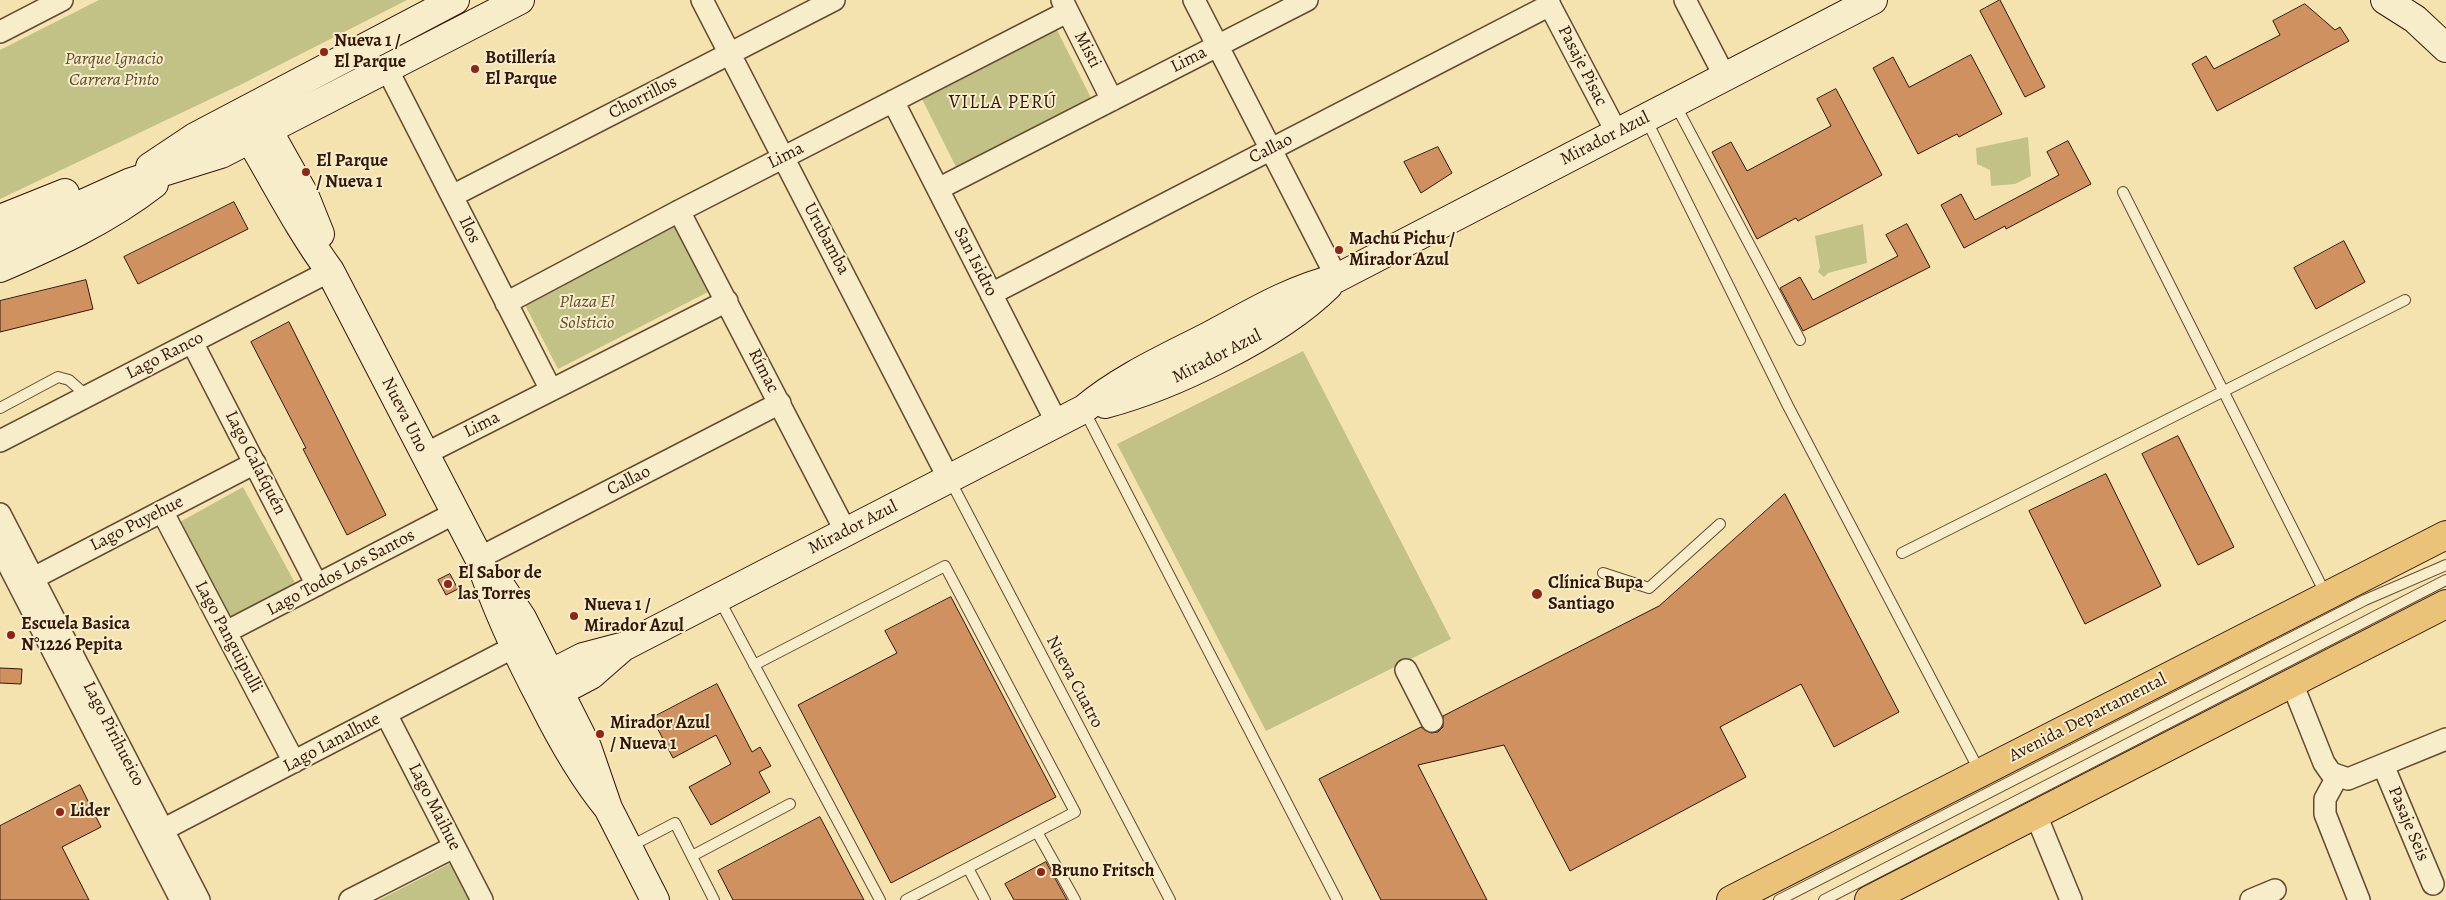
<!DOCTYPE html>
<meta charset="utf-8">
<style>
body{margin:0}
canvas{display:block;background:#f4e3af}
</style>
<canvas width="2446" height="900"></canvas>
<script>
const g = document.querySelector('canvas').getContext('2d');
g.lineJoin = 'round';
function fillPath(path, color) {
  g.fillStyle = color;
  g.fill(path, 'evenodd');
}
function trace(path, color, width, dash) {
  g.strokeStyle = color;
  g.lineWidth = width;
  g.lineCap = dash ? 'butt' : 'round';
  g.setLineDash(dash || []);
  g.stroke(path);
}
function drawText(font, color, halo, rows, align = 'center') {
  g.font = font + ' Alegreya,serif';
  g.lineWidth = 4;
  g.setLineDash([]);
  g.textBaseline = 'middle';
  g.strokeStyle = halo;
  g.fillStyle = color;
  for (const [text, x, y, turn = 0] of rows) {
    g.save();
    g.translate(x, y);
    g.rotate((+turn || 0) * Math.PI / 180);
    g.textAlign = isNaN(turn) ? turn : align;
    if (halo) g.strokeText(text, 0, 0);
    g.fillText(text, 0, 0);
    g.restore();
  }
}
const green = new Path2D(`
 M 99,0 L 407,0 L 240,85 L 0,199 L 0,50 Z
 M 1055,26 L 1091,98 L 956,167 L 920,95 Z
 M 2028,137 L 2031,176 L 2015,184 L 1991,186 L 1990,170 L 1977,164 L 1976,148 Z
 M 1863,224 L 1867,263 L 1828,273 L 1824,277 L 1818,272 L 1820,267 L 1815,236 Z
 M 674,226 L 708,292 L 558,369 L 524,303 Z
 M 1303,351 L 1451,639 L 1266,731 L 1117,444 Z
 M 243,487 L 295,583 L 230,618 L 178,523 Z
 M 451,863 L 470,900 L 379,900 Z`);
const building = new Path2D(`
 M 2000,0 L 2045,87 L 2025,97 L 1980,11 Z
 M 2305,4 L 2335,30 L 2340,27 L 2349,41 L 2217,111 L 2192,64 L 2206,56 L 2214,69 L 2280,35 L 2273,21 Z
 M 1971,55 L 2002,114 L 1959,137 L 1957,134 L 1918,154 L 1873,68 L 1893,57 L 1909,87 Z
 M 1836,89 L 1882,175 L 1798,221 L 1796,218 L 1757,239 L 1712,152 L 1731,142 L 1747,171 L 1831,126 L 1817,99 Z
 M 2068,141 L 2091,184 L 2006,229 L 2005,226 L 1964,248 L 1941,205 L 1961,194 L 1975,220 L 2059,175 L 2047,152 Z
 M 1438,147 L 1452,173 L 1421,193 L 1404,162 Z
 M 234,202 L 248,229 L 138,284 L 124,257 Z
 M 1907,224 L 1930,267 L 1803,331 L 1780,288 L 1800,277 L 1813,300 L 1898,256 L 1886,235 Z
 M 2344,241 L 2365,282 L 2316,309 L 2294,268 Z
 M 86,280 L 93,309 L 0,332 L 0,301 Z
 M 289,322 L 386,515 L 347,535 L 303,449 L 306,448 L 251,342 Z
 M 2178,436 L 2234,547 L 2198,565 L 2142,454 Z
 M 2106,474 L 2161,586 L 2085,624 L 2029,511 Z
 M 1785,494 L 1899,712 L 1834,747 L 1801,684 L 1720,727 L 1746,777 L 1570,871 L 1504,745 L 1418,765 L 1487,900 L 1381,900 L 1319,779 L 1421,727 L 1431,733 L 1438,732 L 1443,727 L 1443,716 L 1659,606 Z
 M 450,574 L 458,589 L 446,595 L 438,580 Z
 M 951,597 L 1056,797 L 891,883 L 798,705 L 897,653 L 885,631 Z
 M 0,668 L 22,669 L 21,684 L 0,683 Z
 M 717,684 L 752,752 L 760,747 L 771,766 L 759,772 L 770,792 L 711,825 L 689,787 L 731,764 L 716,735 L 673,758 L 652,718 Z
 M 80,785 L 101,827 L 62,847 L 89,900 L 0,900 L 0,826 Z
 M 820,817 L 864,900 L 733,900 L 718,871 Z
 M 1046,862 L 1067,900 L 1014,900 L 1005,884 Z`);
const lane = new Path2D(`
 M 1675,104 L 1800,340
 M 1646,119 L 1788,406 L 1980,772
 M 2123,192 L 2326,595
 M 0,408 L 58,377 L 69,380 L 87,396
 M 1084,410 L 1337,900
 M 950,480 L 1170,900
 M 1902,553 L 2405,300
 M 1603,573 L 1649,588 L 1720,524
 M 719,599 L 880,900
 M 754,665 L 945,566 L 1075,812 L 906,900
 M 1037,832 L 1075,900
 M 629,847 L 675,823 L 714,900
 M 692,856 L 790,804
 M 968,868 L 985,900
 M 1779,900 L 2365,600 L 2446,565
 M 1824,900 L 2446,580`);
const street = new Path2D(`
 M 702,0 L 949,479
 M 1062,0 L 1112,100
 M 1194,0 L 1337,278
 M 1547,0 L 1617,133
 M 1685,0 L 1725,77
 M 0,32 L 62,0
 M 387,69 L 551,390
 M 893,101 L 1057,423
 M 938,189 L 1307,0
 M 452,196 L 834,0
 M 679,211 L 846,532
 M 991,294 L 1550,5
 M 506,303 L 679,211 L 1067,12
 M 192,342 L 317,585
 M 0,441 L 330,271
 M 425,454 L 727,301
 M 162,511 L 294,762
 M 0,514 L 199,900
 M 0,548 L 181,900
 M 479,558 L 780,403
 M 22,584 L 255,463
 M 226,632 L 455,513
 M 1406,670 L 1432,721
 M 2292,683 L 2324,763 L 2331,773 L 2348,779 L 2446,739
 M 386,714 L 482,900
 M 2383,765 L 2433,884
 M 2337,777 L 2325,799 L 2325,814 L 2359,900
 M 2036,815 L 2071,900
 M 149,837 L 514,647
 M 350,900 L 454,847
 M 2251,900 L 2275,890`);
const secondary = new Path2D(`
 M 2385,0 L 2415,19 L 2446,48
 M 236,116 C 268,167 294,222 330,271 L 479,558 C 496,608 517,654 542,701 C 561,739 581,775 608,808
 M 264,123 L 304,194 L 320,234
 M 150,167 L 195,137 L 455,0
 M 0,219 L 65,193
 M 0,241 L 131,182 L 221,154 L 520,0
 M 0,268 C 53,245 108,220 154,184
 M 1105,404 C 1173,386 1277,336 1328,286
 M 500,585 L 522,618 L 587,747 L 608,808 L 655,900
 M 534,682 L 583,657 L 621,647
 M 542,701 L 591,675 L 623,647 L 1084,409 C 1121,378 1166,358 1209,336 C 1250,314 1291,289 1337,278 L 1873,0`);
const primary = new Path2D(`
 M 1731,900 L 2446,535
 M 1869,900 L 2446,604`);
const markers = [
 [324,52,5,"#8f2418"],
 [475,69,5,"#8f2418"],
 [306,172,5,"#8f2418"],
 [1339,250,5,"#8f2418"],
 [448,584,5,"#8f2418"],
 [1537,594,6,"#8f2418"],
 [574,616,5,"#8f2418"],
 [11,635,5,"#8f2418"],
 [600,734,5,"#8f2418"],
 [60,812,5,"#8f2418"],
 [1041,872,5,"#8f2418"]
];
const poiNames = [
 ["Nueva 1 /",334,42],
 ["El Parque",334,63],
 ["Botillería",485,59],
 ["El Parque",485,80],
 ["El Parque",316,162],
 ["/ Nueva 1",316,183],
 ["Machu Pichu /",1349,240],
 ["Mirador Azul",1349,261],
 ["El Sabor de",458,574],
 ["las Torres",458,595],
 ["Clínica Bupa",1548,584],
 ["Santiago",1548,605],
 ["Nueva 1 /",584,606],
 ["Mirador Azul",584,627],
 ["Escuela Basica",21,625],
 ["N°1226 Pepita",21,646],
 ["Mirador Azul",610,724],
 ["/ Nueva 1",610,745],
 ["Lider",70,812],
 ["Bruno Fritsch",1051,872]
];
const streetNames = [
 ["Misti",1087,50,63],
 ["Lima",1189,60,-27],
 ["Pasaje Pisac",1582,66,63],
 ["Chorrillos",643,98,-27],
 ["Mirador Azul",1605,139,-27],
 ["Callao",1271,149,-27],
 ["Lima",786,156,-27],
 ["Ilos",469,230,63],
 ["Urubamba",826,239,62],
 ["San Isidro",975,262,63],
 ["Lago Ranco",165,356,-27],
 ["Mirador Azul",1217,357,-27],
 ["Rímac",763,371,63],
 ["Nueva Uno",404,415,63],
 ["Lima",482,425,-27],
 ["Lago Calafquén",255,463,63],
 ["Callao",629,481,-27],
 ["Lago Puyehue",137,524,-27],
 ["Mirador Azul",853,528,-27],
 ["Lago Todos Los Santos",341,573,-28],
 ["Lago Panguipulli",228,637,62],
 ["Nueva Cuatro",1074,682,62],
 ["Avenida Departamental",2088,718,-27],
 ["Lago Pirihueico",113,734,63],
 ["Lago Lanalhue",332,743,-28],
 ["Lago Maihue",434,807,63],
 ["Pasaje Seis",2408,824,67]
];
const parkNames = [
 ["Parque Ignacio",114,60],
 ["Carrera Pinto",114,81],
 ["Plaza El",587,303],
 ["Solsticio",587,324]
];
const neighbourhoodNames = [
 ["VILLA PERÚ",1003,103]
];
fillPath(green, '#c2c186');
fillPath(building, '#d09160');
trace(building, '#331809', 1);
trace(lane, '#634b32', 12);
trace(street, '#634b32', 24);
trace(secondary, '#331809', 30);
trace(primary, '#331809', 30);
trace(lane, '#f8edcb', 10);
trace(street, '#f8edcb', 21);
trace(secondary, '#f8edcb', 28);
trace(primary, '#eac278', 28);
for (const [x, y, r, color] of markers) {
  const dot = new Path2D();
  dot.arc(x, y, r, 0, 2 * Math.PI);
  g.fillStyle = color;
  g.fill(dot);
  trace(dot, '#f8edcb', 2);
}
drawText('bold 18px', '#331809', '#f8edcb', poiNames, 'left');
drawText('18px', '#331809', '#f8edcb', streetNames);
drawText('italic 18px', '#5e4b2e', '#f8edcb', parkNames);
g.letterSpacing = '1px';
drawText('19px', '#331809', '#f8edcb', neighbourhoodNames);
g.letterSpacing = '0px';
</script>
